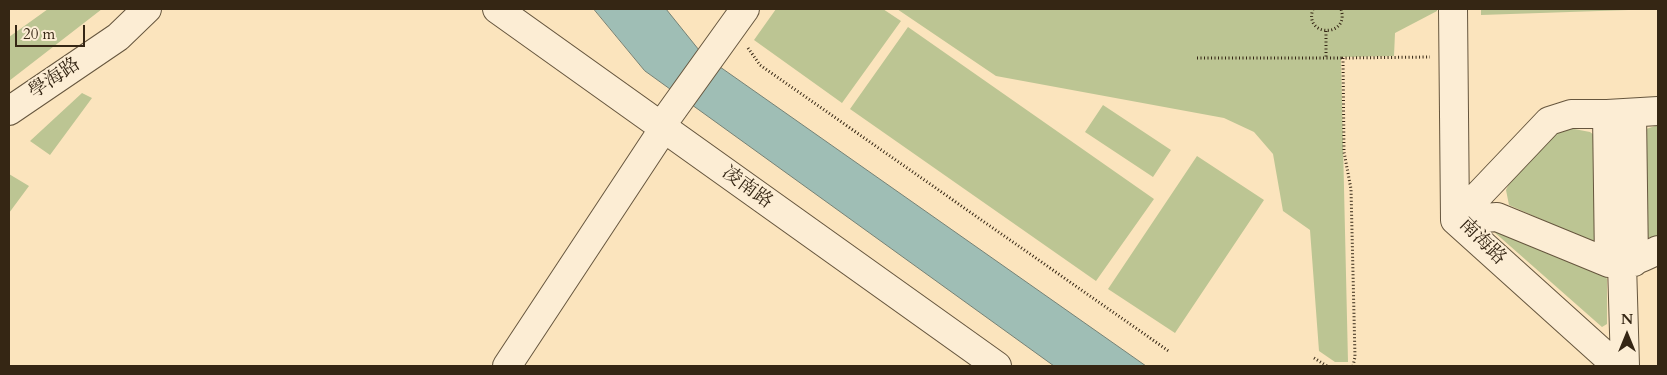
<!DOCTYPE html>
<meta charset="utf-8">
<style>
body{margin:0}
#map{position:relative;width:1667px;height:375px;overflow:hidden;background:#fbe4bd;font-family:Cardo,serif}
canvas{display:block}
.frame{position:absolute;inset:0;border:10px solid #352614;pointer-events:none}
.north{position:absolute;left:1602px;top:310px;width:50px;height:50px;-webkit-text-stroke:4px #fcedd4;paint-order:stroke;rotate:0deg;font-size:14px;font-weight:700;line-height:20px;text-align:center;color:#352614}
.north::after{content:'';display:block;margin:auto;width:18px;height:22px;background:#352614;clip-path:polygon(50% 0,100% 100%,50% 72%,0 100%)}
.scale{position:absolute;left:15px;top:25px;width:70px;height:22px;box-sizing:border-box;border:2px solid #352614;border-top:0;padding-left:6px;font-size:15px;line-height:18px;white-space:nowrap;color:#352614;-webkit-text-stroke:4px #fcedd4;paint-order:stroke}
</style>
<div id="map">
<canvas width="1667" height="375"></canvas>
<div class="frame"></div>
<div class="north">N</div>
<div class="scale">20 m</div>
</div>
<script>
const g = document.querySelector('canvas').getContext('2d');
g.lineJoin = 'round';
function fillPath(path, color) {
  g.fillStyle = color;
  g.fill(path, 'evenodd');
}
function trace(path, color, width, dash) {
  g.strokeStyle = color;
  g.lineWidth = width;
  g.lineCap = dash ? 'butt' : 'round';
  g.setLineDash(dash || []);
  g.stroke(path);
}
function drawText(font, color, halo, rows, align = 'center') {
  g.font = font + ' Cardo,"Noto Serif SC",serif';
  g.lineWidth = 4;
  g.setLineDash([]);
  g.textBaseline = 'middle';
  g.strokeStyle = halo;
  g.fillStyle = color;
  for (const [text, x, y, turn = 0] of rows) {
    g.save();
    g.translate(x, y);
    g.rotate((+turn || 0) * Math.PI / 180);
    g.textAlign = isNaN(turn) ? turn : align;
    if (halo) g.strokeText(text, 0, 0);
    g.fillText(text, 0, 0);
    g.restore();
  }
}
const green = new Path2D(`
 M 48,9 L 102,9 L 9,81 L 9,37 Z
 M 776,9 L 883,9 L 901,21 L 842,103 L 754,40 Z
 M 897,9 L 1437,9 L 1437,11 L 1395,33 L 1394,56 L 1341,57 L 1348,362 L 1335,362 L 1319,351 L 1310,230 L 1283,211 L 1273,154 L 1254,132 L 1224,118 L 996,76 Z
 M 1481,9 L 1658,9 L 1481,15 Z
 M 908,27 L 1154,199 L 1096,281 L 850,109 Z
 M 82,93 L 92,98 L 50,155 L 30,141 Z
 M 1103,105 L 1171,150 L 1153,177 L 1085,132 Z
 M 1658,125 L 1658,237 L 1657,238 L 1645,237 L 1639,139 L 1646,129 Z
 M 1569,128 L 1590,132 L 1599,139 L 1599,245 L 1509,205 L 1506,190 L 1514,173 L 1549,136 Z
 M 1197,156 L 1264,200 L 1175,333 L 1108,289 Z
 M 9,174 L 29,186 L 9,213 Z
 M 1498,227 L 1603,271 L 1607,279 L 1607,324 L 1602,327 L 1493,231 Z`);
const water = new Path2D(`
 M 594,9 L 666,9 L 703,55 L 1146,366 L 1054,366 L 645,71 Z`);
const path = new Path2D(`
 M 1313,9 C 1303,37 1350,38 1341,9
 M 1326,31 L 1326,58
 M 748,48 L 760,65 L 1170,352
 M 1197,58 L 1343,58
 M 1314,358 L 1327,366
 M 1353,366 L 1355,357 L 1351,189 L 1344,152 L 1343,58 L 1430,57`);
const minor = new Path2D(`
 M 497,9 L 997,366
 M 1453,9 L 1455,220 L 1617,366
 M 9,111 L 118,37 L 147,9
 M 1632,113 L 1634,262
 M 1607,114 L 1609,263
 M 661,126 L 745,9
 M 1455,220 L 1549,121 L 1571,114 L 1607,114 L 1658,111
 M 1455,220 L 1497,217 L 1609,263 C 1630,264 1640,259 1658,250
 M 1622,264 L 1625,366
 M 507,366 L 664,128`);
const streetNames = [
 ["學海路",55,79,-34],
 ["凌南路",747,188,36],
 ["南海路",1482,242,45]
];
fillPath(green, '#bcc593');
fillPath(water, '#9fbeb5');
trace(water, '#758175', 1);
trace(minor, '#66563e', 30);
trace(path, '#352614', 3, [1, 2.5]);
trace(minor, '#fcedd4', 28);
drawText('19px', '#352614', '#fcedd4', streetNames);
</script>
